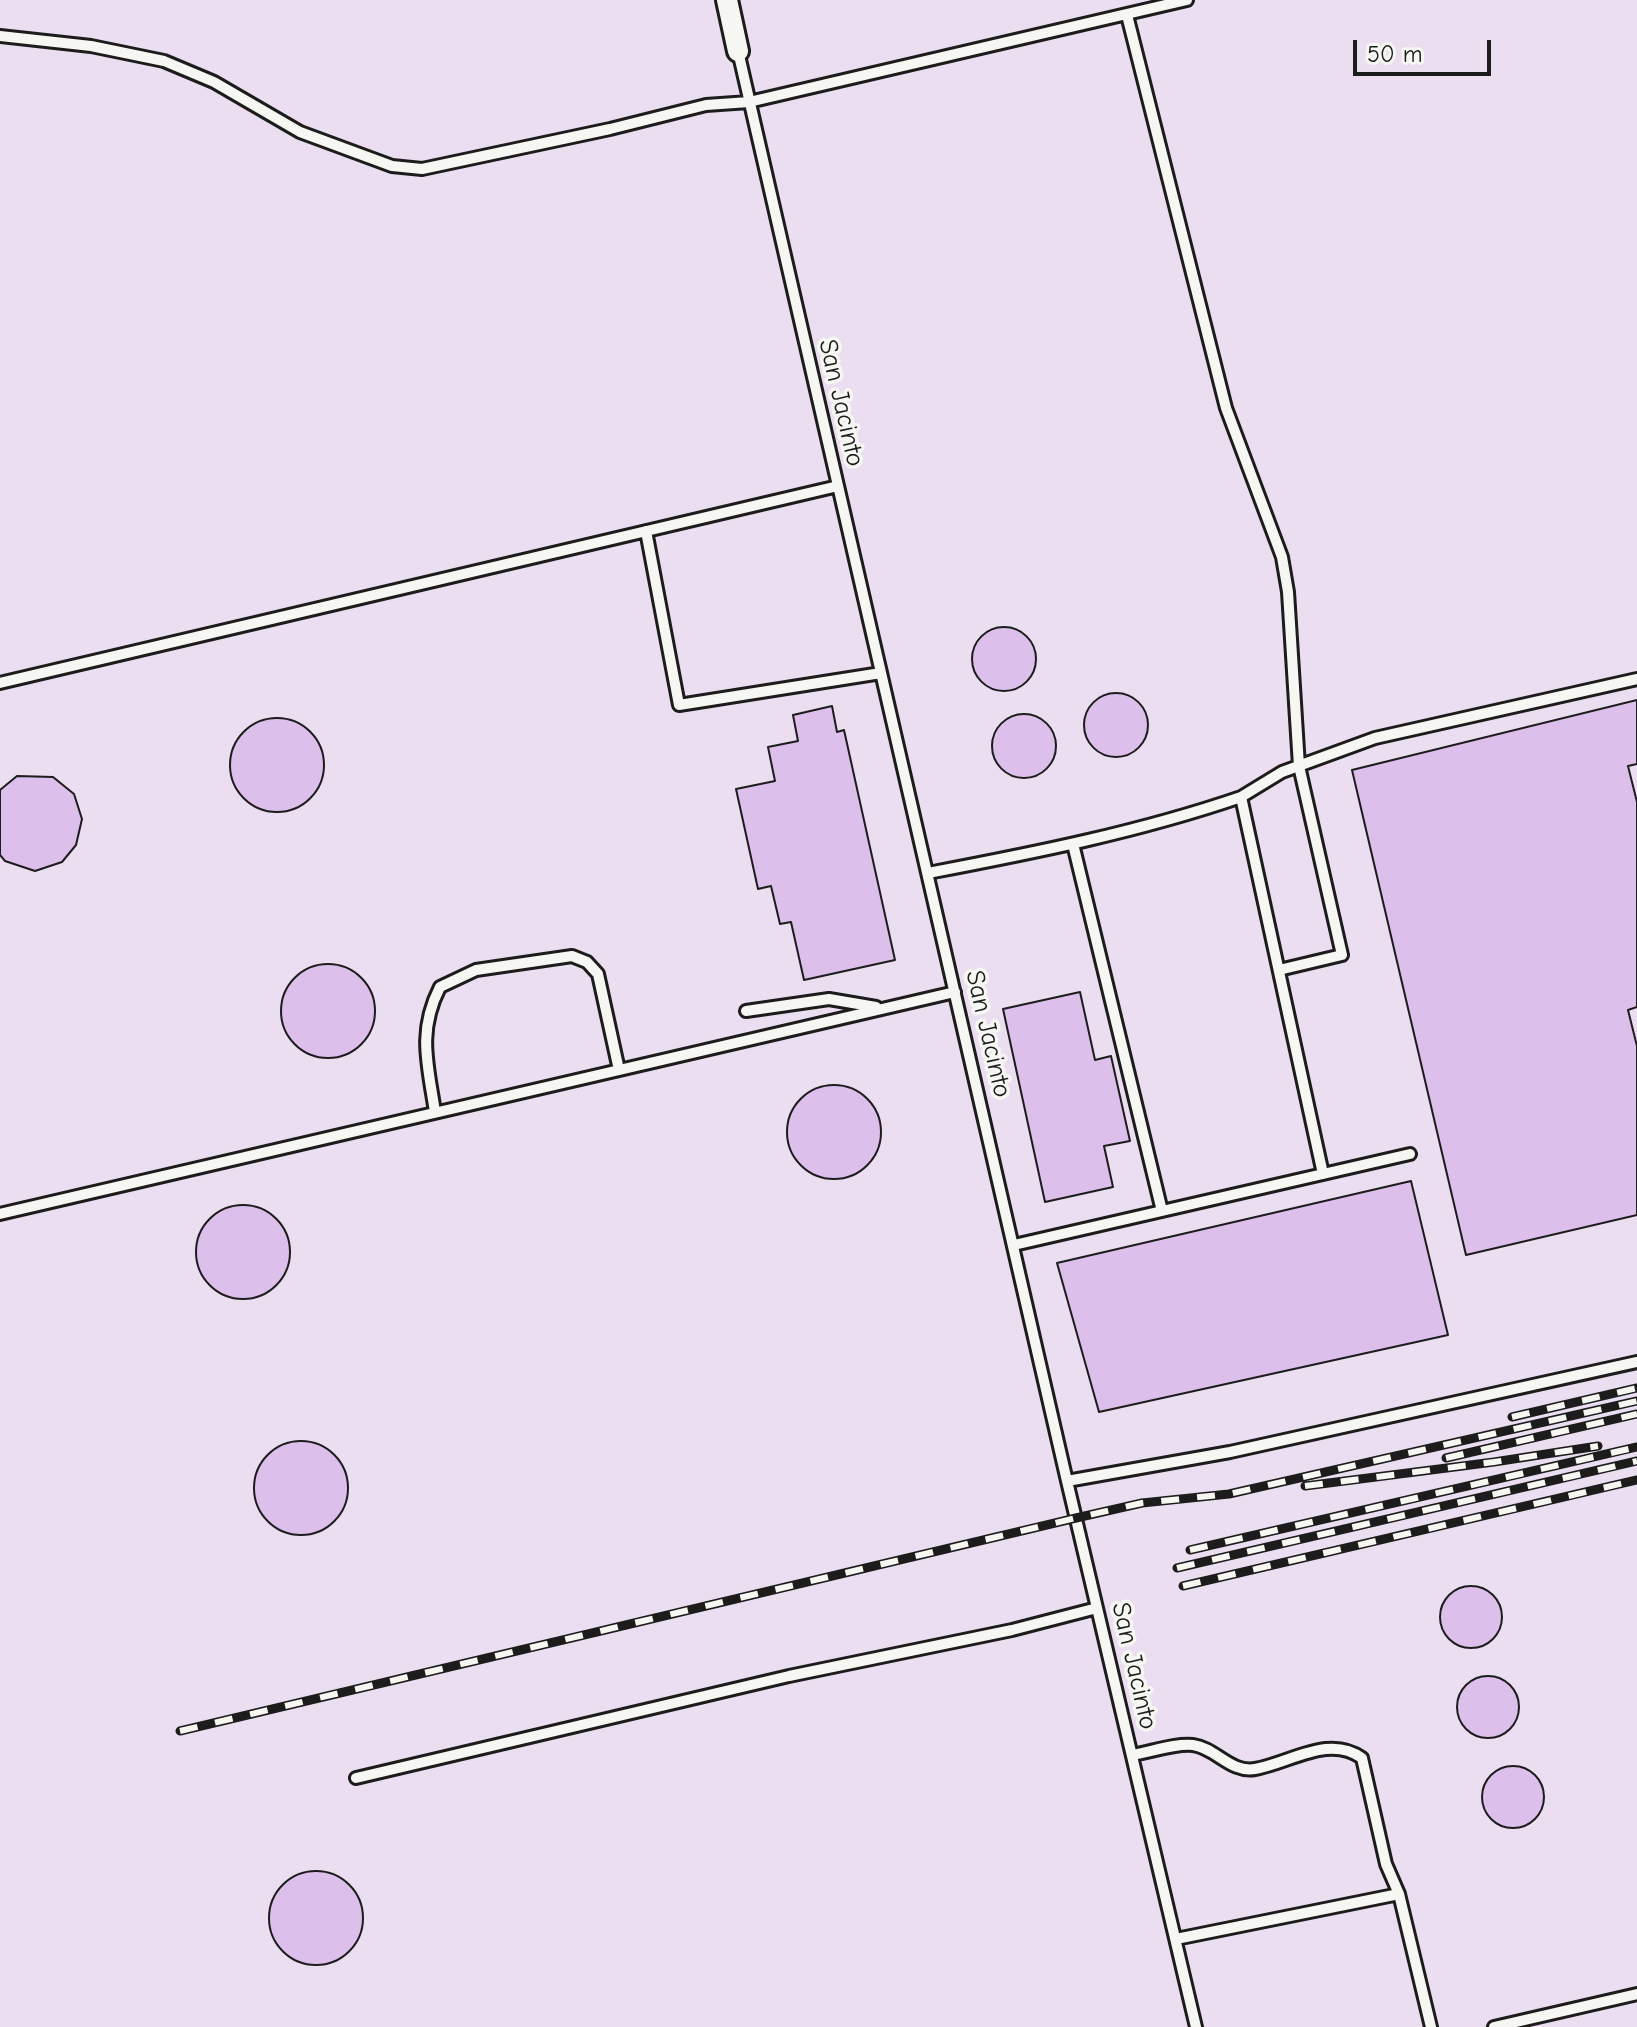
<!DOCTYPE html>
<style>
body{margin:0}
#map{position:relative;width:1637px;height:2027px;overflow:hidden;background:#f1ebf1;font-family:"Comic Neue",sans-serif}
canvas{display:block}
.scale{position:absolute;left:1353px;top:40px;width:138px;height:36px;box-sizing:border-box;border:4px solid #1c1c1c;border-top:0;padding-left:10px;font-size:24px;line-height:28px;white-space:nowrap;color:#1c1c1c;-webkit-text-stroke:6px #f6f6f2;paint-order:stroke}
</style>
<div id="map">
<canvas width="1637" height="2027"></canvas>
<div class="scale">50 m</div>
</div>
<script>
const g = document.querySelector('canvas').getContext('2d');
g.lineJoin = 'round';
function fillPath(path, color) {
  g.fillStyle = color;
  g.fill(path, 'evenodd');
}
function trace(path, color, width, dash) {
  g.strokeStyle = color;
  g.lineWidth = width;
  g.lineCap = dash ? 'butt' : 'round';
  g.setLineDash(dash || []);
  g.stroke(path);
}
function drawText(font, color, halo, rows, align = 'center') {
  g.font = font + ' "Comic Neue",sans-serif';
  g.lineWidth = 7;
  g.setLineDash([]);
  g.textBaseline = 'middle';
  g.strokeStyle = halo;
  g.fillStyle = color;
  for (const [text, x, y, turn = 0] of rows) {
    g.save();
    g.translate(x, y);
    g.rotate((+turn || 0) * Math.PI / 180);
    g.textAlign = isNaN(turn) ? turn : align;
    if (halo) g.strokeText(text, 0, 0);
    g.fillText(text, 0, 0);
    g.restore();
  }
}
const built = new Path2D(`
 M 0,0 L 1637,0 L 1637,2027 L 0,2027 Z`);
const building = new Path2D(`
 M972 659a32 32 0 1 1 64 0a32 32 0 1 1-64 0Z
 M1084 725a32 32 0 1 1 64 0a32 32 0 1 1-64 0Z
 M 1637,700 L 1637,764 L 1628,766 L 1637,802 L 1637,1007 L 1628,1010 L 1637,1046 L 1637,1215 L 1466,1255 L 1352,770 Z
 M 832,706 L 837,732 L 844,730 L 895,960 L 804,980 L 791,922 L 780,924 L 771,886 L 758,889 L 736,789 L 775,781 L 768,747 L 798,741 L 793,715 Z
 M992 746a32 32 0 1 1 64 0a32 32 0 1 1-64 0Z
 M230 765a47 47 0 1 1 94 0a47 47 0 1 1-94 0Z
 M 17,776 L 53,777 L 74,794 L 82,819 L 76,845 L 62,862 L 35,871 L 5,861 L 0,855 L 0,790 Z
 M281 1011a47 47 0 1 1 94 0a47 47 0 1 1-94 0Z
 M 1080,992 L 1095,1060 L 1111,1056 L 1130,1141 L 1104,1146 L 1113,1187 L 1045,1202 L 1003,1009 Z
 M787 1132a47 47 0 1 1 94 0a47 47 0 1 1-94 0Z
 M 1411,1181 L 1448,1335 L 1099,1412 L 1057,1263 Z
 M196 1252a47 47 0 1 1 94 0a47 47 0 1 1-94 0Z
 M254 1488a47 47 0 1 1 94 0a47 47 0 1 1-94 0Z
 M1440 1617a31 31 0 1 1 62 0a31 31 0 1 1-62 0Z
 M1457 1707a31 31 0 1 1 62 0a31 31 0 1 1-62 0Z
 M1482 1797a31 31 0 1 1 62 0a31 31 0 1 1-62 0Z
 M269 1918a47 47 0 1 1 94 0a47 47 0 1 1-94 0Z`);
const service = new Path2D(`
 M 1127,15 L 1226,408 L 1282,557 L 1288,592 L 1299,766 L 1342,955 L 1279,970
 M 0,36 L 91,46 L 164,61 L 214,82 L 300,132 L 392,166 L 422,169 L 610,129 L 706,105 L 749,102 L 1187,0
 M 738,51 L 1067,1481 L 1196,2027
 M 646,531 L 679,705 L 881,673
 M 0,683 L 838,486
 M 1241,797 L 1282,772 L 1375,738 L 1637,679
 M 1073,844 L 1162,1211
 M 928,873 C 1033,853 1139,832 1241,797 L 1323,1174
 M 746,1011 L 829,999 L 876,1007
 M 435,1112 C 428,1065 417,1032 440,987 L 476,970 L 572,956 L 587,962 L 598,974 L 619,1070
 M 0,1214 L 955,992
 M 1014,1245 L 1410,1154
 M 1067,1481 L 1230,1452 L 1637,1362
 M 1132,1755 C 1151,1752 1175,1743 1193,1745 C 1216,1748 1230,1773 1255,1769 C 1290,1763 1329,1734 1362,1758 L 1386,1864 L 1399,1894
 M 356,1778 L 789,1676 L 1012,1630 L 1097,1608
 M 1176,1939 L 1399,1894 L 1431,2027
 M 1494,2027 L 1637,1994`);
const minor = new Path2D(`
 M 727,0 L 738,51`);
const rail = new Path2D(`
 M 1512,1417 L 1637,1388
 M 1446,1458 L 1637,1414
 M 1305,1486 L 1494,1462 L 1598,1446
 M 1190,1550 L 1637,1447
 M 1177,1568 L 1637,1461
 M 1183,1586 L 1637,1480
 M 180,1731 L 1076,1518 L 1142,1503 L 1229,1494 L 1637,1401`);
const streetNames = [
 ["San Jacinto",841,403,77],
 ["San Jacinto",988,1034,77],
 ["San Jacinto",1134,1666,77]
];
fillPath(built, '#ebdef0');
fillPath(building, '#ddbfec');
trace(building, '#1c1c1c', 2);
trace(service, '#1c1c1c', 16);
trace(minor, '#1c1c1c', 26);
trace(service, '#f6f6f2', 10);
trace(minor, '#f6f6f2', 20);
trace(rail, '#1c1c1c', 9);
trace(rail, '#f6f6f2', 6, [18]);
drawText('26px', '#1c1c1c', '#f6f6f2', streetNames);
</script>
